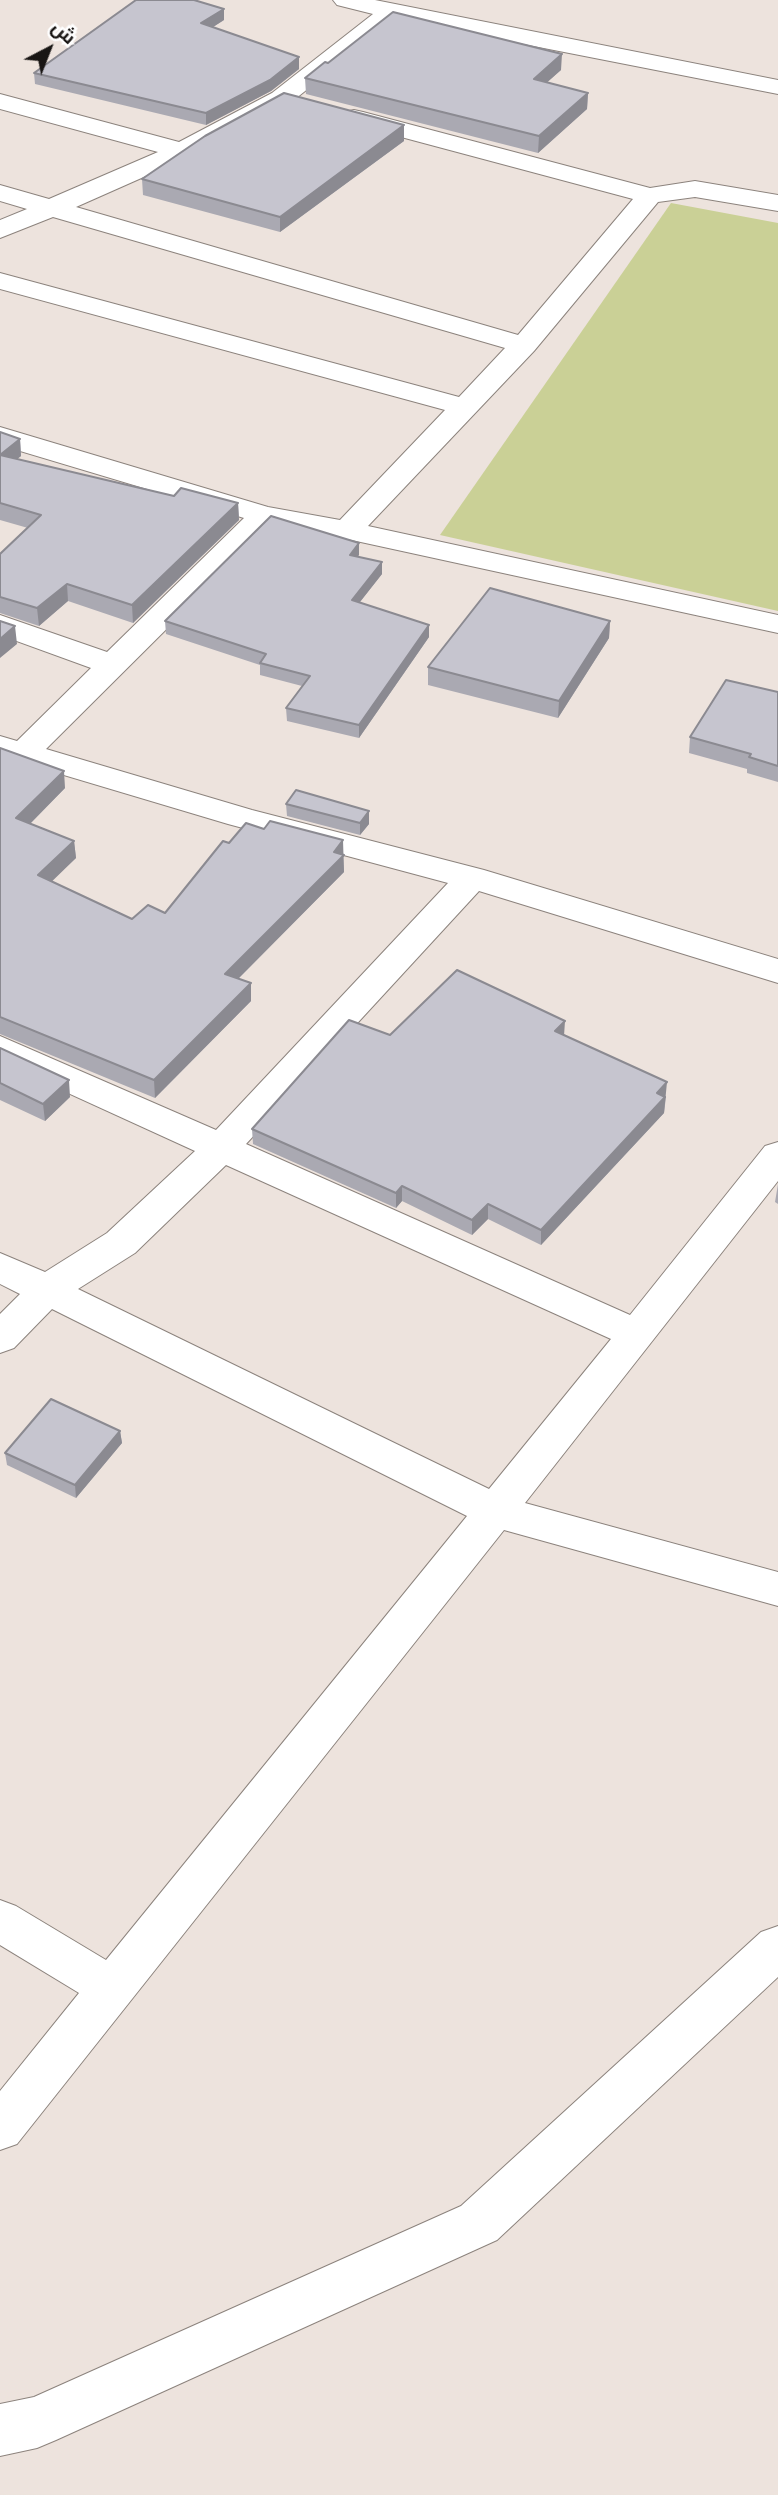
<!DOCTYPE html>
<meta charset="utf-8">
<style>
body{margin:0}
#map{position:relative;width:778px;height:2495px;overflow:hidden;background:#ede3dd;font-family:Spectral,Cairo,serif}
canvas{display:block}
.north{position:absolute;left:14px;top:14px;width:70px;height:70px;-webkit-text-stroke:5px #fff;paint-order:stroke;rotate:42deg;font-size:19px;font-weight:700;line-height:28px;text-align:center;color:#191614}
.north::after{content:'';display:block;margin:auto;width:24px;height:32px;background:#191614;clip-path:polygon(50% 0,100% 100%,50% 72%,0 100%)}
</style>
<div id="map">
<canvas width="778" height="2495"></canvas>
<div class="north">ش</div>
</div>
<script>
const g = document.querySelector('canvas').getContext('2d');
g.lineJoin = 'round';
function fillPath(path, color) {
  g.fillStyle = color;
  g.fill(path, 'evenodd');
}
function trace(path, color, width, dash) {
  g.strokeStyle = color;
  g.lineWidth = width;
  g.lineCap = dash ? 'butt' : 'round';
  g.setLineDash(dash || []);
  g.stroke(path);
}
const green = new Path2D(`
 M 671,203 L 778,223 L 778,611 L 440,535 Z`);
const minor = new Path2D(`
 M 333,0 L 375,0 L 778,80 L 778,94 L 396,19 L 290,103 L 191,156 L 76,207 L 518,335 L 633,199 L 345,122 L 342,117 L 345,112 L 354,110 L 363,112 L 650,188 L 695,181 L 778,195 L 778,211 L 695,197 L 658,202 L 534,351 L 368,526 L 778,615 L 778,633 L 347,539 L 271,525 L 46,749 L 252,810 L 484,870 L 778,959 L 778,983 L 479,891 L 246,1144 L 630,1315 L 765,1146 L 778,1142 L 778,1181 L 525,1503 L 778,1572 L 778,1606 L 504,1530 L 17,2144 L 0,2150 L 0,2091 L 79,1993 L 0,1945 L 0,1900 L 16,1906 L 106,1960 L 467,1516 L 52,1309 L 14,1348 L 0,1353 L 0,1314 L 20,1294 L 0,1284 L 0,1253 L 45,1272 L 107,1233 L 195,1151 L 0,1062 L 0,1036 L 216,1130 L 448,883 L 228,824 L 0,756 L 0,736 L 17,741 L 91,668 L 0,635 L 0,615 L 107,652 L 244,518 L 0,445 L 0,427 L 268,507 L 340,520 L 445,410 L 0,289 L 0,273 L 459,397 L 505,348 L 53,217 L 0,238 L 0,220 L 27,209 L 0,201 L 0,185 L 49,199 L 158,152 L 0,109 L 0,94 L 179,142 L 272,93 L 373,14 L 337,5 ZM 226,1165 L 611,1339 L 489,1489 L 78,1289 L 135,1253 Z
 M 778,1926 L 778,1977 L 497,2240 L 56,2440 L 37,2448 L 0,2456 L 0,2404 L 34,2397 L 461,2206 L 761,1932 Z`);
const wall = new Path2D(`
 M 224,20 L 213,27 L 299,69 L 271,91 L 206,125 L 35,84 L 34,73 Z
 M 328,63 L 561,70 L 547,82 L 588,93 L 587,109 L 538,153 L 306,94 L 305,78 Z
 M 404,125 L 404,141 L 280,232 L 143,195 L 142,179 Z
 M 0,432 L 20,439 L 21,456 L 17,459 L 174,496 L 238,503 L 239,520 L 133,623 L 68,601 L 39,626 L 0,613 L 0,554 L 28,528 L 0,520 Z
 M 359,543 L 358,557 L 382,574 L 360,602 L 429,637 L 359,738 L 287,721 L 286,708 L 302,686 L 260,675 L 260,665 L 166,634 L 165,621 Z
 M 610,621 L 609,638 L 558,718 L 428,685 L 428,667 Z
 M 778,692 L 778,782 L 747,773 L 747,769 L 689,753 L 690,737 Z
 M 0,748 L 65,788 L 30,824 L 74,841 L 76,858 L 51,881 L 132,919 L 165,913 L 229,843 L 343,854 L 344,872 L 238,979 L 251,1001 L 155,1098 L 0,1034 Z
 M 286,804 L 369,824 L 360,835 L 287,816 Z
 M 390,1035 L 564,1035 L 666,1097 L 664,1113 L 541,1245 L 488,1219 L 472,1235 L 402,1201 L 396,1208 L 253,1144 L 252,1129 Z
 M 0,1048 L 70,1097 L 45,1121 L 0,1100 Z
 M 778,1184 L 778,1204 L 775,1202 Z
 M 120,1431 L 122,1443 L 76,1498 L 7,1465 L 5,1453 Z`);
const shadedWall = new Path2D(`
 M 224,9 L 224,20 L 202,34 L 201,23 Z
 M 562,54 L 561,70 L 533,95 L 534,79 Z
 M 299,57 L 299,69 L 271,91 L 206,125 L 206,113 Z
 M 588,93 L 587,109 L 538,153 L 539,136 Z
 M 404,125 L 404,141 L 280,232 L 280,217 Z
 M 20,439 L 21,456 L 1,472 L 0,455 Z
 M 238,503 L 239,520 L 133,623 L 132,605 Z
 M 359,543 L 359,555 L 350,567 L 350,555 Z
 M 382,562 L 382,574 L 352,612 L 352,600 Z
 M 67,584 L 68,601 L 39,626 L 37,608 Z
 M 610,621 L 609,638 L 558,718 L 559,701 Z
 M 429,625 L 429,637 L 359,738 L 359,725 Z
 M 15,626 L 17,644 L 0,658 L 0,639 Z
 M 64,771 L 65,788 L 18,836 L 16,818 Z
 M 369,811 L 369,824 L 360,835 L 360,823 Z
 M 343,840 L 344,872 L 226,991 L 225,974 L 334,852 Z
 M 74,841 L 76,858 L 40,893 L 38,875 Z
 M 251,983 L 251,1001 L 155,1098 L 154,1080 Z
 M 565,1021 L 564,1036 L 555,1031 Z
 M 69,1080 L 70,1097 L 45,1121 L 43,1104 Z
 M 667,1082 L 664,1113 L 541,1245 L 541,1230 Z
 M 402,1186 L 402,1201 L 396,1208 L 396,1193 Z
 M 488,1204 L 488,1219 L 472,1235 L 472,1220 Z
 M 120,1431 L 122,1443 L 76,1498 L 75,1485 Z`);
const building = new Path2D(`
 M 136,0 L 194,0 L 224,9 L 201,23 L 299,57 L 270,80 L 206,113 L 34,73 Z
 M 393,12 L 562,54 L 534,79 L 588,93 L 539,136 L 305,78 L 325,62 L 328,63 Z
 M 284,93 L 404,125 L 280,217 L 142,179 L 205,136 Z
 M 0,432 L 20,439 L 0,455 Z
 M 0,455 L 174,496 L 181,488 L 238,503 L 132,605 L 67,584 L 37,608 L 0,597 L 0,554 L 41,515 L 0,503 Z
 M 271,516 L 359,543 L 350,555 L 382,562 L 352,600 L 429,625 L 359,725 L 286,708 L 310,676 L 260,663 L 266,654 L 165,621 Z
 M 490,588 L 610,621 L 559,701 L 428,667 Z
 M 0,621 L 15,626 L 0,639 Z
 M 726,680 L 778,692 L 778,766 L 749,757 L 751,754 L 690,737 Z
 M 0,748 L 64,771 L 16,818 L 74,841 L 38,875 L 132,919 L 148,905 L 165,913 L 223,841 L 229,843 L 246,823 L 264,829 L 270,821 L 343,840 L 334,852 L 344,855 L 225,974 L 251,983 L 154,1080 L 0,1017 Z
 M 296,790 L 369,811 L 360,823 L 286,804 Z
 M 457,970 L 565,1021 L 555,1031 L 667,1082 L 657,1093 L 665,1097 L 541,1230 L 488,1204 L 472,1220 L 402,1186 L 396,1193 L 252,1129 L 349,1020 L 390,1035 Z
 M 0,1048 L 69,1080 L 43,1104 L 0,1083 Z
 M 51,1399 L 120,1431 L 75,1485 L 5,1453 Z`);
fillPath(green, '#cad096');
trace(minor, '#8c837d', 2);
fillPath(minor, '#fff');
fillPath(wall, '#aaa9b2');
fillPath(shadedWall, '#8b8a91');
fillPath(building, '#c6c5cf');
trace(building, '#8b8a91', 2);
</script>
